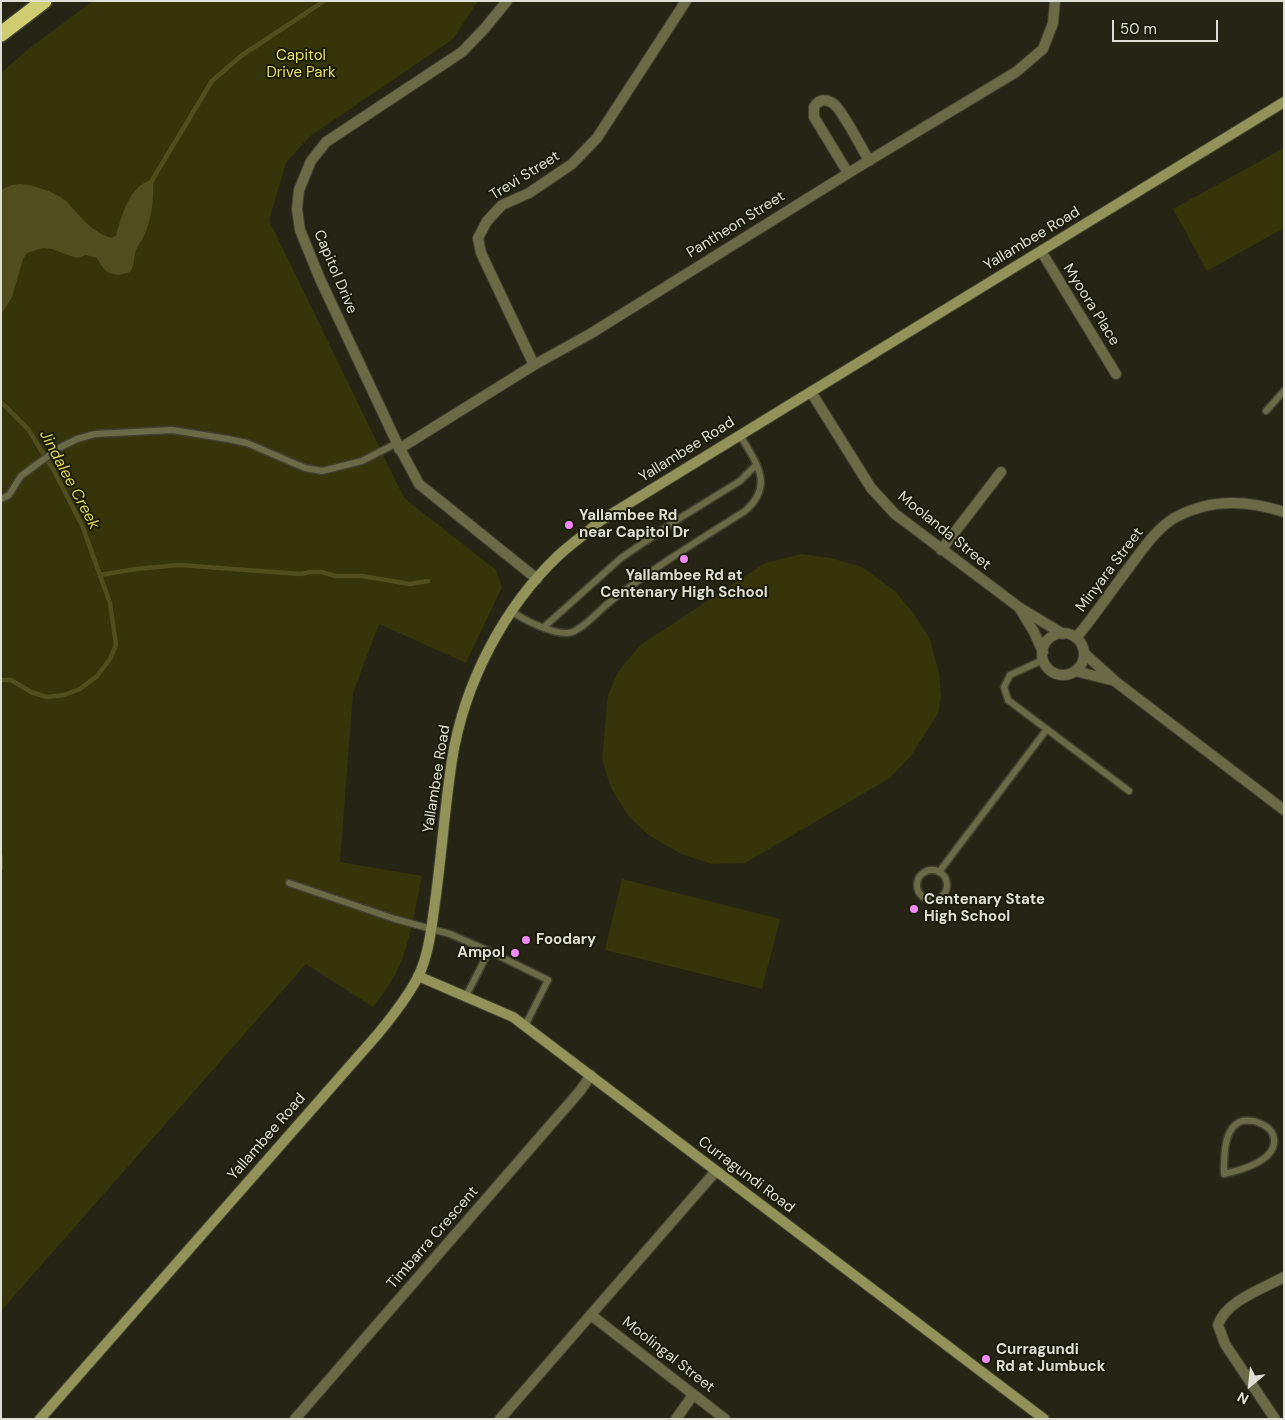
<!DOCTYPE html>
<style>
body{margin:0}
#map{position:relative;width:1285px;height:1420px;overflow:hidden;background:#262515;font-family:"DM Sans",sans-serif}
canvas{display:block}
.frame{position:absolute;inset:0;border:2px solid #dfdfd5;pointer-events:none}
.north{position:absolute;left:1225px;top:1360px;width:50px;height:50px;-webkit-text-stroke:4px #1c1c0c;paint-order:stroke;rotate:208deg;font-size:14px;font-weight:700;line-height:20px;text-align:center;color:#dfdfd5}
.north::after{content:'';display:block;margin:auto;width:18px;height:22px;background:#dfdfd5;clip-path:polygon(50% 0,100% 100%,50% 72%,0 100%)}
.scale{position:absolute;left:1112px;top:20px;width:106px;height:22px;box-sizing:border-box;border:2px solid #dfdfd5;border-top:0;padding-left:6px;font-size:15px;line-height:18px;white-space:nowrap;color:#dfdfd5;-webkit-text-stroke:4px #1c1c0c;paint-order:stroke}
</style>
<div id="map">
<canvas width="1285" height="1420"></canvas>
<div class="frame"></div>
<div class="north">N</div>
<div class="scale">50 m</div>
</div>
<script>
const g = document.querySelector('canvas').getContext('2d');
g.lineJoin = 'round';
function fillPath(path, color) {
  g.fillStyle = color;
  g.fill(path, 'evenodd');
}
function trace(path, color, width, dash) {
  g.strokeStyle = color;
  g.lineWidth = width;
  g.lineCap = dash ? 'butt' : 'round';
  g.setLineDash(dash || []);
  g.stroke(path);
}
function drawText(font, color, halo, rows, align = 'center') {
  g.font = font + ' "DM Sans",sans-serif';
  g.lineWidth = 4;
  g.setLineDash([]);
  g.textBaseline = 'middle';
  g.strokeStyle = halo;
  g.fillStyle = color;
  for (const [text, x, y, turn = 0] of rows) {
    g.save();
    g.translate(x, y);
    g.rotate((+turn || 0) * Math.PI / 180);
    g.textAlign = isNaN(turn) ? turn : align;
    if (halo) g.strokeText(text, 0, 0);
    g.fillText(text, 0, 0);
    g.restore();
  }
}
const green = new Path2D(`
 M 93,1 L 478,1 L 453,39 L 309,137 L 286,163 L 269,220 L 404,498 L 496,570 L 502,587 L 466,663 L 379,624 L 353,693 L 340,862 L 422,876 C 415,907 411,942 397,971 C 390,984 382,995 373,1007 L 306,964 L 1,1311 L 1,73 L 27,50 Z
 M 1284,148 L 1284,228 L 1207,271 L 1173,209 Z
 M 801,554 L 831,558 L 862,567 L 895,591 L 914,614 L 930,639 L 939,673 L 941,696 L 938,714 L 910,757 L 890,778 L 745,863 L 712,864 L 681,854 L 650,836 L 629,817 L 611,788 L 602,759 L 608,695 L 618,672 L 639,646 L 765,563 Z
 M 622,879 L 780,919 L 762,989 L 605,950 Z`);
const water = new Path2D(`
 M 153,179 C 154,198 152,218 144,236 C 142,241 138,245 136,250 C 133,258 136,263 130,272 C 113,278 106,275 97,258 L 86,255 L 76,258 L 52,249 L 43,248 L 27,253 L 23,259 L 12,297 L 1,315 L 1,190 C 7,187 12,184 19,184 C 32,184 58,193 67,202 C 80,216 91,232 112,238 L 116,235 C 123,213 129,186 153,179 Z`);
const stream = new Path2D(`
 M 151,182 L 212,81 L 241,56 L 324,1
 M 1,402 L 28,429 L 54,471 L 82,525 L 110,603 L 116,645 L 110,659 L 97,676 L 80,689 L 64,695 L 47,697 L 31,692 L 11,680 L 1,680
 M 100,575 L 136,569 L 179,565 L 301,574 L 310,572 L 321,572 L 336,576 L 362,576 L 410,584 L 428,581
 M 1,857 L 1,868`);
const lane = new Path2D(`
 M 1266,411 L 1284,391
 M 1,499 L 9,495 L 21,476 L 59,448 L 77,439 L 95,434 L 172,430 L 228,439 L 247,443 L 305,468 L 322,471 L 362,461 L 397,443
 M 511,611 C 524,620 552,634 568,633 C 581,632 600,609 611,601 C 653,568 699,540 745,511 C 775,485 756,463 740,435
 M 544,627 L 621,558 L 680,518 L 740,481 L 756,465
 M 1043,660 L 1010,675 L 1004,687 L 1008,700 L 1129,791
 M917 885a15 15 0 1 1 30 0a15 15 0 1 1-30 0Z
 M 939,872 L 1047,729
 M 289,883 L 395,919 L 450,934 L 489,951 L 466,996
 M 489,951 L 548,980 L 525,1026
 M 1254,1121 C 1263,1124 1272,1128 1274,1138 C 1277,1161 1241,1170 1224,1174 C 1224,1158 1223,1127 1242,1121 C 1246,1120 1251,1121 1254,1121 Z`);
const street = new Path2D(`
 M 507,1 L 485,28 L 462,52 L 326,142 L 311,161 L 299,190 L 297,209 L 300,230 L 320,279 L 397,443 L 419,484 L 537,579
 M 848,173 L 814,117 L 814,107 C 819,99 826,98 834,104 C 843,112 862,148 869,161
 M 1041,251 L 1116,374
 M 534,365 L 481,253 L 478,238 L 487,221 L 502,205 L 529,193 L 572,164 L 597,138 L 686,1
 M 811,392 L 871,488 L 895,514 L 1020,608 L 1063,634
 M 399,449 L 534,365 L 590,334 L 855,169 L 1016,72 L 1043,49 L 1053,23 L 1055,1
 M 941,550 L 1001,472
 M 1020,609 L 1034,632 L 1043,652
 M1042 654a21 21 0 1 1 42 0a21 21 0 1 1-42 0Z
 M 1076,638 C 1094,616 1110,593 1127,570 C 1141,552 1155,529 1176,517 C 1211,498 1248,500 1284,512
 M 1084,653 L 1116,682 L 1284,810
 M 1075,671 L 1111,680
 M 591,1315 L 725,1419
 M 295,1419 L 580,1091 L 591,1075
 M 500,1419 L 716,1171
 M 676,1419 L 693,1395
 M 1275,1419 L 1225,1344 L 1218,1325 C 1226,1301 1262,1289 1284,1277`);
const secondary = new Path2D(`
 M 418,976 L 513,1017 L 1044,1419
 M 40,1419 L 377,1035 C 392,1017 407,998 418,977 C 430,952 432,922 436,895 C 442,850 445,805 452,760 C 464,684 503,608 559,555 C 572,543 587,533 600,521 L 1284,102`);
const highway = new Path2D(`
 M 1,34 L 44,1`);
const markers = [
 [569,525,5,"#f18af4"],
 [684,559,5,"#f18af4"],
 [914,909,5,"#f18af4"],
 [526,940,5,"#f18af4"],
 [515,953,5,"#f18af4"],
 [986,1359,5,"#f18af4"]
];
const parkNames = [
 ["Capitol",301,56],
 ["Drive Park",301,73]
];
const streetNames = [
 ["Trevi Street",525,176,-32],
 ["Pantheon Street",736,225,-32],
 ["Yallambee Road",1032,239,-31],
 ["Capitol Drive",335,272,67],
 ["Myoora Place",1091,305,58],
 ["Yallambee Road",687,450,-32],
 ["Moolanda Street",944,531,39],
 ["Minyara Street",1110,570,-53],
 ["Yallambee Road",437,779,-81],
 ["Yallambee Road",267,1137,-49],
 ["Curragundi Road",746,1175,37],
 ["Timbarra Crescent",433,1238,-49],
 ["Moolingal Street",668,1355,38]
];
const poiNames = [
 ["Yallambee Rd",579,516],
 ["near Capitol Dr",579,533],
 ["Yallambee Rd at",684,576,"center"],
 ["Centenary High School",684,593,"center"],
 ["Centenary State",924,900],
 ["High School",924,917],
 ["Foodary",536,940],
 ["Ampol",505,953,"right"],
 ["Curragundi",996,1350],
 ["Rd at Jumbuck",996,1367]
];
const waterNames = [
 ["Jindalee Creek",69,480,62]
];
fillPath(green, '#363409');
fillPath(water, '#504e1e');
trace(stream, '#504e1e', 4.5);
trace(lane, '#403f30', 9);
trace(street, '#403f30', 12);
trace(secondary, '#403f30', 12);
trace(highway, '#403f30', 18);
trace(lane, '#6b6a47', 6);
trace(street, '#6b6a47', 10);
trace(secondary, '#939259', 10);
trace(highway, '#cfcc71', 15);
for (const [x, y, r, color] of markers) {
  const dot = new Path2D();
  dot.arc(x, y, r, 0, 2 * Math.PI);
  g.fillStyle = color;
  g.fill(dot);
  trace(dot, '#1c1c0c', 2);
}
drawText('15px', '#e5e066', '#1c1c0c', parkNames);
drawText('15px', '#dfdfd5', '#1c1c0c', streetNames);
drawText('bold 15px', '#dfdfd5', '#1c1c0c', poiNames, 'left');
drawText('italic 16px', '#d7d257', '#1c1c0c', waterNames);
</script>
